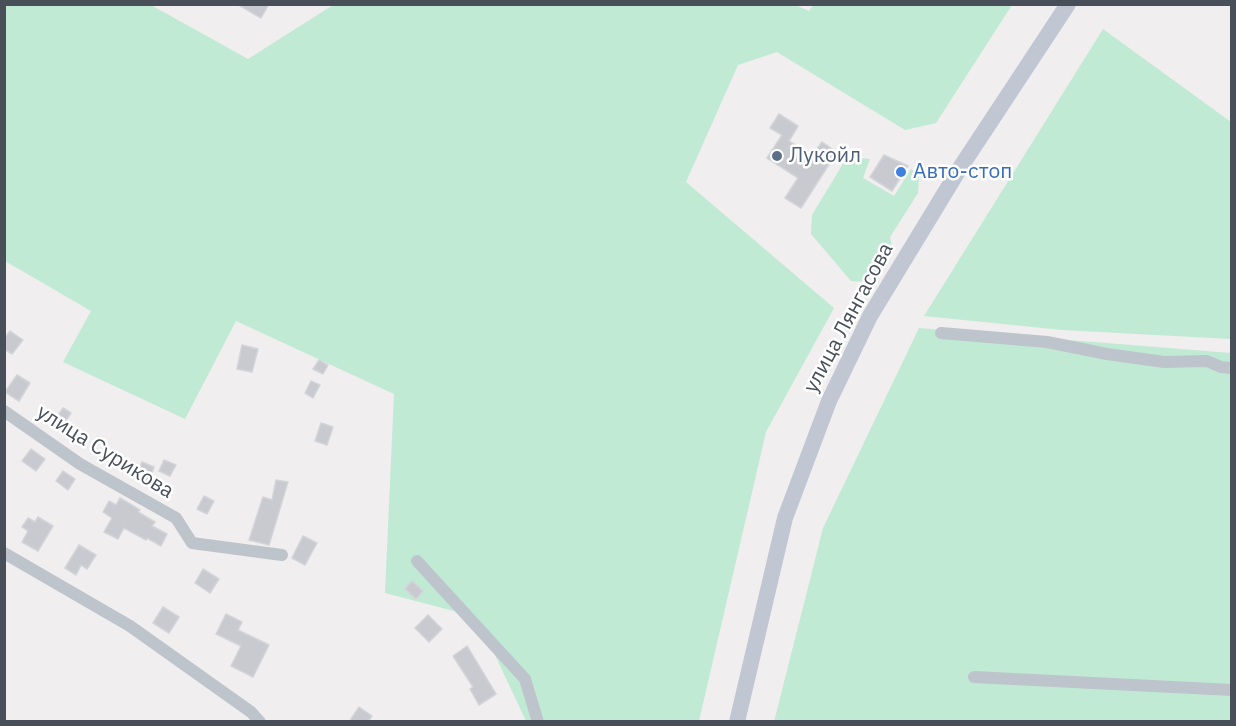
<!DOCTYPE html>
<meta charset="utf-8">
<style>
body{margin:0}
#map{position:relative;width:1236px;height:726px;overflow:hidden;background:#f0eeee;font-family:"IBM Plex Sans",sans-serif}
canvas{display:block}
.frame{position:absolute;inset:0;border:6px solid #484f59;pointer-events:none}
</style>
<div id="map">
<canvas width="1236" height="726"></canvas>
<div class="frame"></div>
</div>
<script>
const g = document.querySelector('canvas').getContext('2d');
g.lineJoin = 'round';
function fillPath(path, color) {
  g.fillStyle = color;
  g.fill(path, 'evenodd');
}
function trace(path, color, width, dash) {
  g.strokeStyle = color;
  g.lineWidth = width;
  g.lineCap = dash ? 'butt' : 'round';
  g.setLineDash(dash || []);
  g.stroke(path);
}
function drawText(font, color, halo, rows, align = 'center') {
  g.font = font + ' "IBM Plex Sans",sans-serif';
  g.lineWidth = 5;
  g.setLineDash([]);
  g.textBaseline = 'middle';
  g.strokeStyle = halo;
  g.fillStyle = color;
  for (const [text, x, y, turn = 0] of rows) {
    g.save();
    g.translate(x, y);
    g.rotate((+turn || 0) * Math.PI / 180);
    g.textAlign = isNaN(turn) ? turn : align;
    if (halo) g.strokeText(text, 0, 0);
    g.fillText(text, 0, 0);
    g.restore();
  }
}
const green = new Path2D(`
 M 793,4 L 809,11 L 814,4 L 1012,5 L 936,123 L 905,130 L 777,52 L 738,65 L 686,182 L 834,308 L 766,432 L 699,721 L 526,721 L 477,617 L 385,593 L 394,394 L 236,321 L 185,419 L 63,362 L 91,311 L 5,261 L 5,5 L 151,5 L 248,59 L 333,5 Z
 M 1103,29 L 1231,122 L 1231,339 L 1062,330 L 924,316 Z
 M 847,157 L 870,159 L 863,178 L 894,196 L 911,169 L 919,175 L 918,193 L 890,237 L 892,247 L 868,282 L 851,281 L 811,234 L 812,215 Z
 M 919,328 L 1231,353 L 1231,721 L 774,722 L 823,528 Z`);
const building = new Path2D(`
 M 237,4 L 269,4 L 261,18 Z
 M 779,114 L 798,126 L 789,141 L 812,156 L 822,142 L 837,152 L 801,208 L 785,198 L 798,178 L 767,158 L 782,135 L 770,128 Z
 M 884,155 L 908,166 L 892,191 L 870,177 Z
 M 10,331 L 23,340 L 12,354 L 4,349 L 4,339 Z
 M 242,345 L 258,349 L 252,372 L 237,369 Z
 M 319,360 L 328,365 L 323,374 L 313,369 Z
 M 17,375 L 30,383 L 19,401 L 5,392 Z
 M 311,381 L 320,385 L 313,398 L 305,393 Z
 M 63,408 L 71,413 L 63,425 L 55,420 Z
 M 321,423 L 333,427 L 327,445 L 315,441 Z
 M 31,449 L 45,459 L 36,471 L 22,461 Z
 M 164,460 L 176,465 L 170,476 L 159,471 Z
 M 142,462 L 154,467 L 149,482 L 136,477 Z
 M 63,471 L 75,479 L 68,490 L 56,481 Z
 M 276,480 L 288,482 L 269,545 L 249,540 L 263,497 L 272,500 Z
 M 204,496 L 214,501 L 207,514 L 197,509 Z
 M 120,498 L 140,510 L 138,512 L 155,522 L 152,526 L 167,534 L 161,546 L 147,538 L 146,540 L 124,528 L 118,539 L 104,532 L 112,518 L 103,512 L 109,501 L 116,505 Z
 M 38,517 L 53,526 L 38,551 L 22,542 L 28,531 L 22,527 L 28,518 L 35,522 Z
 M 303,536 L 317,543 L 305,565 L 292,558 Z
 M 79,545 L 96,555 L 87,569 L 81,565 L 76,575 L 65,568 Z
 M 203,569 L 219,579 L 210,593 L 195,583 Z
 M 412,581 L 423,591 L 416,599 L 405,589 Z
 M 163,607 L 179,617 L 169,633 L 153,623 Z
 M 226,614 L 242,622 L 238,630 L 269,645 L 253,677 L 231,666 L 241,646 L 216,634 Z
 M 428,615 L 442,629 L 429,642 L 415,628 Z
 M 467,646 L 496,694 L 479,705 L 470,689 L 473,687 L 453,656 Z
 M 359,707 L 372,716 L 368,722 L 349,722 Z`);
const street = new Path2D(`
 M 941,333 L 1047,342 L 1107,354 L 1164,362 L 1207,361 L 1221,367 L 1232,368
 M 4,411 L 80,464 L 176,518 L 192,543 L 282,555
 M 4,553 L 130,626 L 251,712 L 260,722
 M 417,561 L 525,679 L 538,722
 M 974,677 L 1232,690`);
const secondary = new Path2D(`
 M 737,722 L 785,518 L 829,401 L 870,316 L 960,168 L 1068,4`);
const markers = [
 [777,156,6,"#5c6f8a"],
 [901,172,6,"#3f7fe0"]
];
const serviceNames = [
 ["Лукойл",789,156]
];
const shopNames = [
 ["Авто-стоп",913,172]
];
const streetNames = [
 ["улица Лянгасова",849,318,-62],
 ["улица Сурикова",105,452,32]
];
fillPath(green, '#c0ead4');
fillPath(building, '#c9cad0');
trace(building, '#d2d4d9', 1.5);
trace(street, '#bec4cc', 12);
trace(secondary, '#c0c7d3', 16);
for (const [x, y, r, color] of markers) {
  const dot = new Path2D();
  dot.arc(x, y, r, 0, 2 * Math.PI);
  g.fillStyle = color;
  g.fill(dot);
  trace(dot, '#fff', 2);
}
drawText('21px', '#4e5e75', '#fff', serviceNames, 'left');
drawText('21px', '#366cbe', '#fff', shopNames, 'left');
drawText('21px', '#484f59', '#fff', streetNames);
</script>
